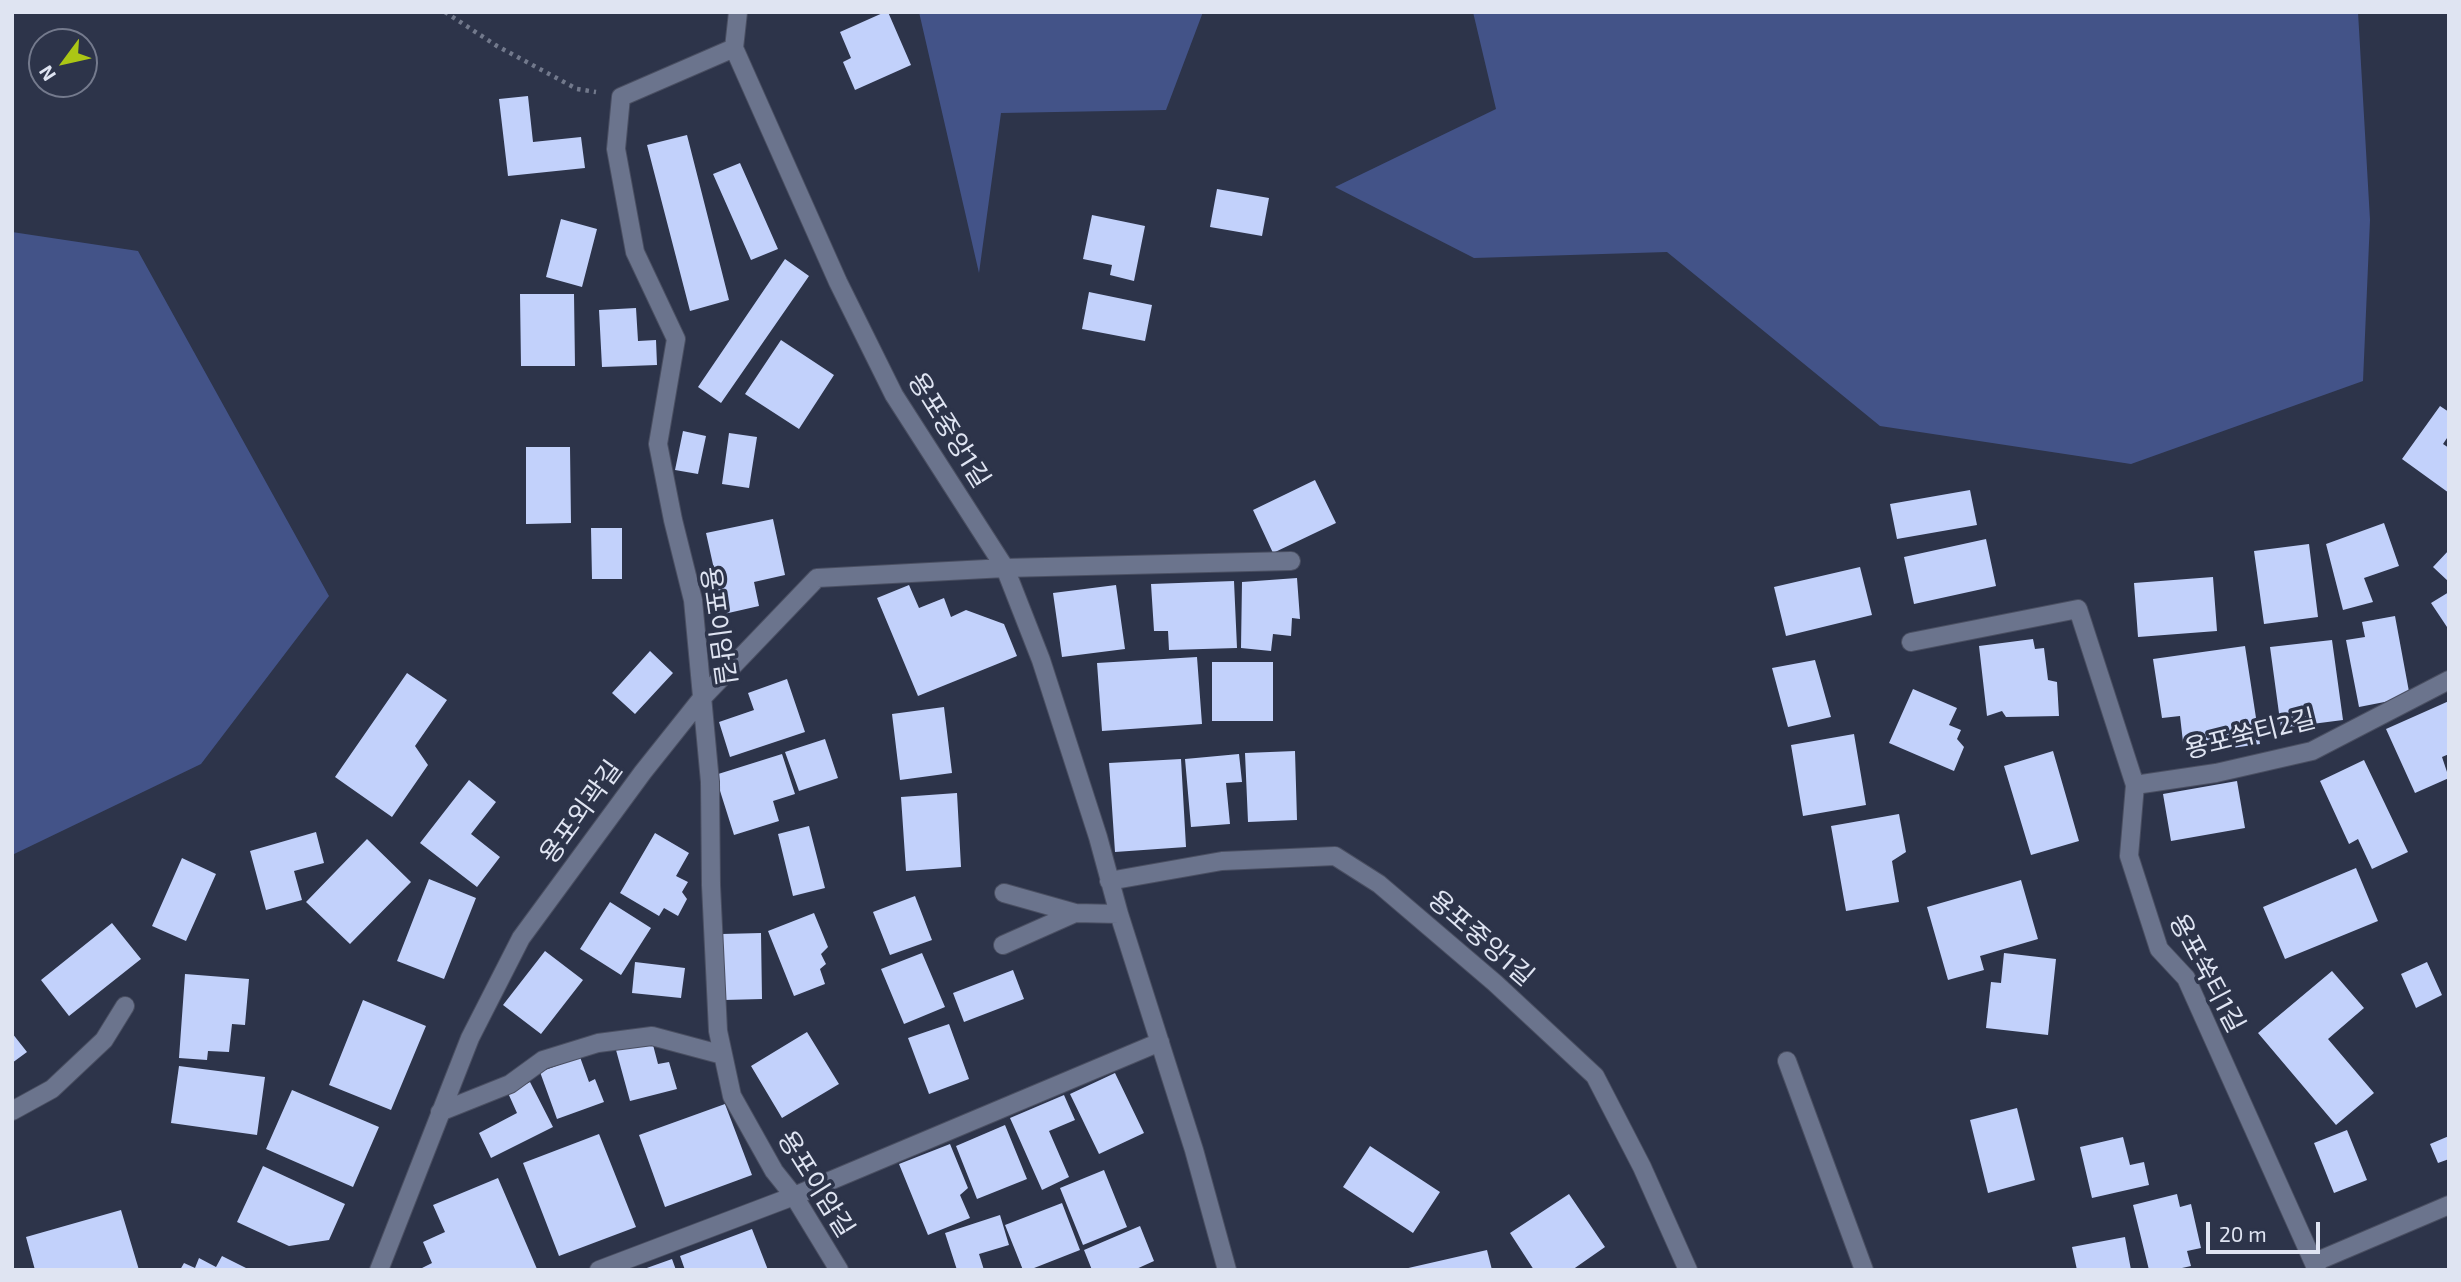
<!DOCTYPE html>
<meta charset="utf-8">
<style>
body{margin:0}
#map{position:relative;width:2461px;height:1282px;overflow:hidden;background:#2d344a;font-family:"Exo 2",sans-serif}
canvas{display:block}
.frame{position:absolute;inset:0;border:14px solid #dfe4f2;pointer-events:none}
.north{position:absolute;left:28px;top:28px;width:70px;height:70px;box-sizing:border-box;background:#2d344a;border:2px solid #747a8d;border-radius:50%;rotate:237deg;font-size:19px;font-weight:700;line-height:28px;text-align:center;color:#dfe4f2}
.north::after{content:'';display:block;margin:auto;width:24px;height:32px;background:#abc615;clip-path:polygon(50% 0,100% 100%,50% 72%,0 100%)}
.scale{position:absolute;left:2206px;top:1222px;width:114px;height:32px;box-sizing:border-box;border:4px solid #dfe4f2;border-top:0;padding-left:9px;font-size:21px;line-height:24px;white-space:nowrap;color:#dfe4f2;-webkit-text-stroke:5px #2d344a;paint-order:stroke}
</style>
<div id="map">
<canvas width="2461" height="1282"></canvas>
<div class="frame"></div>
<div class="north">N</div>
<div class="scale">20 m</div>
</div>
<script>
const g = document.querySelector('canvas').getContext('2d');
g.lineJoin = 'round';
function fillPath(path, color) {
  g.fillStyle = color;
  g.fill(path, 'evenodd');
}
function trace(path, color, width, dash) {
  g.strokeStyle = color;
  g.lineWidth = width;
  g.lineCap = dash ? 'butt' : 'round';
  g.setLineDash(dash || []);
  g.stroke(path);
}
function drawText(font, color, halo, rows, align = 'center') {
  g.font = font + ' "Exo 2","Noto Sans KR",sans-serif';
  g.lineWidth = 7;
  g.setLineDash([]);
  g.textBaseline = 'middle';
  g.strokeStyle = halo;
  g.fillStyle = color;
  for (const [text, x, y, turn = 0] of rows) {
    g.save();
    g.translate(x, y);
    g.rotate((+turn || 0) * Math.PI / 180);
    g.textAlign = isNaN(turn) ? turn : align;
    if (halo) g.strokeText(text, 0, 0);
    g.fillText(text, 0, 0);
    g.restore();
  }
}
const green = new Path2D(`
 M 919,12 L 1203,12 L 1166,110 L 1001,113 L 979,273 Z
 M 1473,12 L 2358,12 L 2370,220 L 2363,381 L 2131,464 L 1880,426 L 1667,252 L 1474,258 L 1335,187 L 1496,109 Z
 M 12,232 L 138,251 L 329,596 L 201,764 L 12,855 Z`);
const building = new Path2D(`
 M 885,12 L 888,12 L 911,65 L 855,90 L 843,62 L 851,58 L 840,32 Z
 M 528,96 L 533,142 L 581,137 L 585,168 L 508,176 L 499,99 Z
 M 687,135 L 729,300 L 690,311 L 647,145 Z
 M 740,163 L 778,249 L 751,260 L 713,174 Z
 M 1217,189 L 1269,198 L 1262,236 L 1210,227 Z
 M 1092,215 L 1145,226 L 1134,281 L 1110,275 L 1112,265 L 1083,259 Z
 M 561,219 L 597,229 L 582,287 L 546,277 Z
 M 785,259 L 809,276 L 721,403 L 698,387 Z
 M 1089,292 L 1152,305 L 1145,341 L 1082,329 Z
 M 520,294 L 574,294 L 575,366 L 521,366 Z
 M 636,308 L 638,341 L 656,340 L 657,365 L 602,367 L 599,310 Z
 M 781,340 L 834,375 L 799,429 L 745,394 Z
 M 2440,406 L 2449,412 L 2449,435 L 2443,444 L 2449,448 L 2449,493 L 2402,459 Z
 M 683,431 L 706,436 L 698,474 L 675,470 Z
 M 729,433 L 757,437 L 749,488 L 722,484 Z
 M 526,447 L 570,447 L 571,523 L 526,524 Z
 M 1315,480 L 1336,523 L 1273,553 L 1253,510 Z
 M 1970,490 L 1977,525 L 1897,539 L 1890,504 Z
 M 773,519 L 785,575 L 754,582 L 759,606 L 724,614 L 706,533 Z
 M 2384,523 L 2399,566 L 2364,578 L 2373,602 L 2343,610 L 2326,544 Z
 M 591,528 L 622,528 L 622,579 L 592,579 Z
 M 1986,539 L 1996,586 L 1914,604 L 1904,557 Z
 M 2309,544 L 2318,617 L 2264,624 L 2254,551 Z
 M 2449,550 L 2449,582 L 2433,567 Z
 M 1860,567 L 1872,615 L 1786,636 L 1774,587 Z
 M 2213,577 L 2217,631 L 2138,637 L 2134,583 Z
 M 1297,578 L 1300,619 L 1292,618 L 1291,636 L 1273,634 L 1271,651 L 1241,648 L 1242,582 Z
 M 1234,581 L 1237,648 L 1169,650 L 1168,631 L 1154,631 L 1151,584 Z
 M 909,585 L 919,608 L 944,598 L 951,617 L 966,610 L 1004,624 L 1017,656 L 918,696 L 877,598 Z
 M 1116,585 L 1125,649 L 1062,657 L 1053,593 Z
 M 2449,592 L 2449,630 L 2431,603 Z
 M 2395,616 L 2410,697 L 2359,707 L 2346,640 L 2365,637 L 2362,622 Z
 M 2033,639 L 2035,649 L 2044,648 L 2048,680 L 2057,682 L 2059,716 L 2006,717 L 2002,711 L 1987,716 L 1979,646 Z
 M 2332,640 L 2343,720 L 2281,728 L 2270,647 Z
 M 2245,646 L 2260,744 L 2204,752 L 2203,739 L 2183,742 L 2180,716 L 2162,718 L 2153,659 Z
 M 650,651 L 673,673 L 635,714 L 612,693 Z
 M 1197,657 L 1202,724 L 1102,731 L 1097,663 Z
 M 1815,660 L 1831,717 L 1788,727 L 1772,668 Z
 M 1212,662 L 1273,662 L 1273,721 L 1212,721 Z
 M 407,673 L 447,700 L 415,746 L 428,765 L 392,817 L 335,777 Z
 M 787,679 L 805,732 L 730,757 L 719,722 L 754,710 L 748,693 Z
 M 1913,689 L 1957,708 L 1949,725 L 1961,730 L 1957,739 L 1964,747 L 1954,771 L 1889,743 Z
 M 2449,701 L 2449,754 L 2442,757 L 2449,778 L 2415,793 L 2386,729 Z
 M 944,707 L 952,773 L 900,780 L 892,714 Z
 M 1854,734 L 1866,805 L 1803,816 L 1791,745 Z
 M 825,739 L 838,778 L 799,791 L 785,752 Z
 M 1295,751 L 1297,820 L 1248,822 L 1245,753 Z
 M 2053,751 L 2079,841 L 2031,855 L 2004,766 Z
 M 782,754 L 795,794 L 773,801 L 779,821 L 734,835 L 715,775 Z
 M 1239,754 L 1242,782 L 1226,783 L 1230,824 L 1191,827 L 1185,759 Z
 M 1181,759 L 1186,847 L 1115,852 L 1109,763 Z
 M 2364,760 L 2408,852 L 2372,869 L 2358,839 L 2349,844 L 2320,781 Z
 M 469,780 L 496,802 L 471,834 L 500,857 L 477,887 L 420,843 Z
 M 2237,781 L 2245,828 L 2171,841 L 2163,794 Z
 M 957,793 L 961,867 L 906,871 L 901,797 Z
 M 1899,814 L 1906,852 L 1892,861 L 1899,902 L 1846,911 L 1831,826 Z
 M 809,826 L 825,888 L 793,896 L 778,834 Z
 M 316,832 L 324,863 L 294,871 L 302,900 L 266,910 L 250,851 Z
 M 655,833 L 689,853 L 676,876 L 688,882 L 682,892 L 687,899 L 678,916 L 664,908 L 659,916 L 620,893 Z
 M 367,839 L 411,882 L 350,944 L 306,902 Z
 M 182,858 L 216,874 L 186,941 L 152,926 Z
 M 2356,868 L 2378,921 L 2285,959 L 2263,907 Z
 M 429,879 L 476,898 L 444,979 L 397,961 Z
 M 2021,880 L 2038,939 L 1980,956 L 1984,970 L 1948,980 L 1927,907 Z
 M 915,896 L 932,940 L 890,955 L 873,912 Z
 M 610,902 L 651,928 L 621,975 L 580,949 Z
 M 814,913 L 828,947 L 821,954 L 826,964 L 820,969 L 825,984 L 794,996 L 768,931 Z
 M 112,923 L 141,959 L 69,1016 L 41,980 Z
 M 761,933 L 762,999 L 724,1000 L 722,934 Z
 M 545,951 L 583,980 L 541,1034 L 503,1005 Z
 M 922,953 L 945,1007 L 904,1024 L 881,969 Z
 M 2004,953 L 2056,959 L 2048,1035 L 1986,1028 L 1991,982 L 2001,983 Z
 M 635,962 L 685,968 L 681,998 L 632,993 Z
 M 2427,962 L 2442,995 L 2416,1008 L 2401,974 Z
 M 1013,970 L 1024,999 L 964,1022 L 953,993 Z
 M 2332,971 L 2364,1008 L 2328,1039 L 2374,1093 L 2336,1125 L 2258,1033 Z
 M 185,974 L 249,979 L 245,1025 L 232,1024 L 229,1052 L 208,1051 L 207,1060 L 179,1058 Z
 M 363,1000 L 426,1026 L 391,1110 L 329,1085 Z
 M 949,1024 L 969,1079 L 929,1094 L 908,1038 Z
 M 807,1032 L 839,1084 L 782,1118 L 751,1066 Z
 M 12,1033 L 27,1052 L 12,1063 Z
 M 652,1041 L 658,1064 L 669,1062 L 677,1089 L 630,1101 L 616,1050 Z
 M 580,1057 L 589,1082 L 595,1079 L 604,1102 L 557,1119 L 540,1072 Z
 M 179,1066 L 265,1077 L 257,1135 L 171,1123 Z
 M 1115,1073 L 1144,1133 L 1099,1154 L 1070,1094 Z
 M 530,1082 L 553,1127 L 491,1158 L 479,1133 L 517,1113 L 508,1093 Z
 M 292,1090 L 379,1127 L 353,1187 L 266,1149 Z
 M 1064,1095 L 1075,1120 L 1049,1131 L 1069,1177 L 1042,1190 L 1010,1118 Z
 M 725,1104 L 752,1175 L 665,1207 L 639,1135 Z
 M 2017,1108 L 2035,1180 L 1988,1193 L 1970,1120 Z
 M 1005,1125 L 1027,1179 L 977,1199 L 956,1146 Z
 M 2347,1130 L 2367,1180 L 2334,1193 L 2314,1143 Z
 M 599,1134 L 636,1227 L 559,1256 L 523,1163 Z
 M 2449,1136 L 2449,1159 L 2438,1163 L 2430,1144 Z
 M 2123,1137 L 2130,1165 L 2144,1162 L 2149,1185 L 2092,1198 L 2080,1147 Z
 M 950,1144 L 968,1188 L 960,1195 L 970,1218 L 928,1235 L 899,1164 Z
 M 1370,1146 L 1440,1192 L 1413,1233 L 1343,1187 Z
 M 263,1166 L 345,1204 L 329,1240 L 289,1246 L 237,1222 Z
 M 1104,1170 L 1127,1227 L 1083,1245 L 1060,1188 Z
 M 498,1178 L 537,1269 L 418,1270 L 432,1263 L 423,1242 L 445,1232 L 433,1205 Z
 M 1569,1194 L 1605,1247 L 1572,1270 L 1534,1270 L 1510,1233 Z
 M 2177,1194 L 2180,1207 L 2191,1204 L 2201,1248 L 2187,1251 L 2191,1266 L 2173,1270 L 2149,1270 L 2133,1205 Z
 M 1062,1203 L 1080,1250 L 1029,1270 L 1023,1270 L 1005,1225 Z
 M 121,1210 L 139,1270 L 35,1270 L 26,1237 Z
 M 1000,1215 L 1009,1245 L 979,1254 L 984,1270 L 957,1270 L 945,1233 Z
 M 1140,1226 L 1154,1261 L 1134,1270 L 1092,1270 L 1084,1250 Z
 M 752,1229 L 768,1270 L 685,1270 L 680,1256 Z
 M 2125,1237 L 2131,1270 L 2077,1270 L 2072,1247 Z
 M 1487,1250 L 1492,1270 L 1405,1270 L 1404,1269 Z
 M 222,1256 L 250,1270 L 180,1270 L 184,1263 L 195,1268 L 199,1258 L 216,1267 Z
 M 672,1259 L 676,1270 L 644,1270 L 644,1269 Z`);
const path = new Path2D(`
 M 445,12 L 497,46 L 577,89 L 596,92`);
const street = new Path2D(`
 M 738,12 L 734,48 L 838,282 L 894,395 L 1005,568 L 1041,660 L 1098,837 L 1119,914 L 1194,1150 L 1227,1270
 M 734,48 L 621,97 L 616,149 L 635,252 L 676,339 L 658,444 L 673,520 L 693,600 L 710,782 L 711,885 L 718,1031 L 732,1096 L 774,1171 L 794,1196 L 839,1270
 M 1911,642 L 2078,609 L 2135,785 L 2129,856 L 2159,949 L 2186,978 L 2317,1270
 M 2135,785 L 2216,773 L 2312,751 L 2449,680
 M 1109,881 L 1222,861 L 1335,856 L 1379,884 L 1495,983 L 1595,1076 L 1642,1167 L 1688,1270
 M 1004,893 L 1075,913 L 1119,914
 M 1003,945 L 1075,913
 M 1787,1061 L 1864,1270
 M 12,1111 L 52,1089 L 104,1040 L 125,1006
 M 440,1112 L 510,1084 L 543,1060 L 598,1043 L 652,1036 L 723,1055
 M 2315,1262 L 2449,1205
 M 379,1270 L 470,1038 L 521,938 L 643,772 L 702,698 L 817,578 L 1005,568 L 1291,561
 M 599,1270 L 794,1196 L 1160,1042`);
const streetNames = [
 ["용포중앙1길",949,430,58],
 ["용포이암길",718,626,82],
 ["용포쑥티2길",2250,734,-14],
 ["용포외곽길",581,812,-54],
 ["용포중앙1길",1481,938,41],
 ["용포쑥티1길",2207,973,62],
 ["용포이암길",816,1184,58]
];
fillPath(green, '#435388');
fillPath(building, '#c2d1fb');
trace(street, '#4a4f62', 20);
trace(path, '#72798c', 4.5, [3.5, 5]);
trace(street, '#6b748d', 18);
drawText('26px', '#dfe4f2', '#2d344a', streetNames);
</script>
